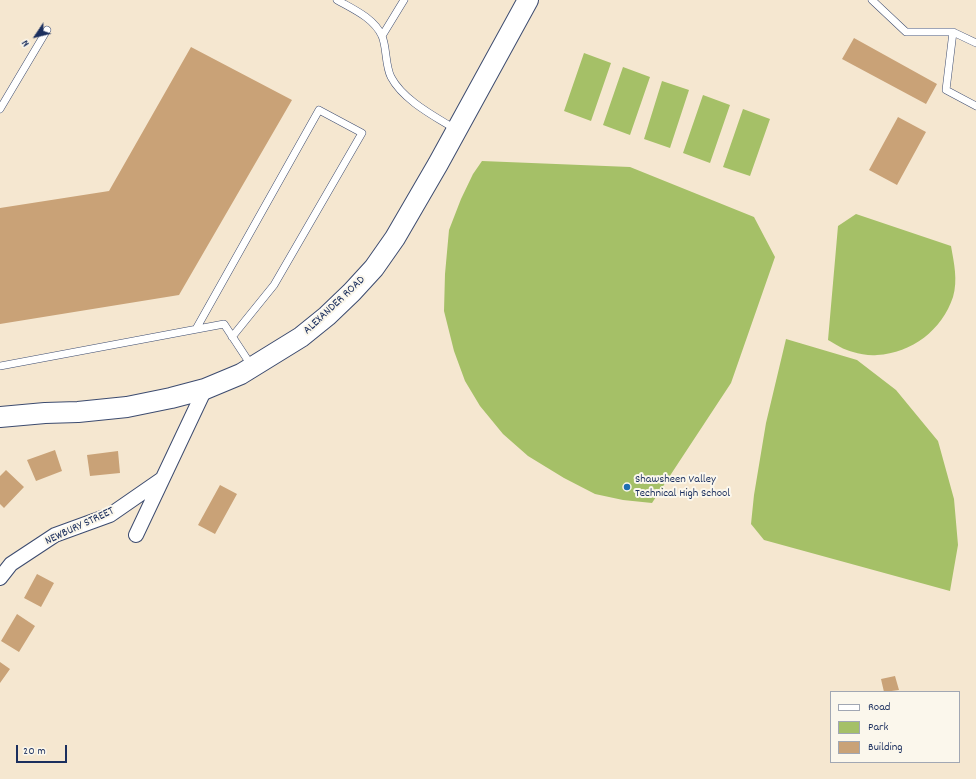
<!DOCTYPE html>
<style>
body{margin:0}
#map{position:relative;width:976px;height:779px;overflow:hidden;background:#f5e7d0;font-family:Dekko,sans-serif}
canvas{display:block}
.legend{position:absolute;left:830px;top:691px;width:130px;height:72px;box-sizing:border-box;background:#fbf7ec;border:1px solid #a1a7b3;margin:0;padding:5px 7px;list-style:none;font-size:12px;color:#1b2f5e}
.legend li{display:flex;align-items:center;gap:8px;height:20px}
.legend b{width:20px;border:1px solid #a1a7b3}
.north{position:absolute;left:16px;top:16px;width:40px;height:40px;-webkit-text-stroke:3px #fbf7ec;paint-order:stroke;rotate:235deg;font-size:11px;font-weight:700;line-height:16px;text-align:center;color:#1b2f5e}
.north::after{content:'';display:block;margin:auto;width:14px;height:18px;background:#1b2f5e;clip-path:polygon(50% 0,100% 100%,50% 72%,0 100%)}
.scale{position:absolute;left:16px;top:745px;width:51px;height:18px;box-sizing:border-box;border:2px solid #1b2f5e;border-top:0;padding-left:5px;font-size:12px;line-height:14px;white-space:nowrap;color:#1b2f5e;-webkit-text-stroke:3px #fbf7ec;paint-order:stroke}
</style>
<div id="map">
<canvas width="976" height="779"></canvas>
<ul class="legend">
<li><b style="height:5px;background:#fff"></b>Road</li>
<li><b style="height:11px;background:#a5c067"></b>Park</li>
<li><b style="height:11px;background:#c9a277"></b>Building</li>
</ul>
<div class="north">N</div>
<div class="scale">20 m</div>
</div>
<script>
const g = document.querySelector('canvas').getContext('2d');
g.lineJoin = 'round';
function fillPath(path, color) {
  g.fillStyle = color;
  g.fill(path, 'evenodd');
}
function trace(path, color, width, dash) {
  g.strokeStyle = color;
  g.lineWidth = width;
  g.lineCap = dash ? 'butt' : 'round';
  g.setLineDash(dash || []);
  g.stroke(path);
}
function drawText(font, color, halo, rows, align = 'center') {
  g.font = font + ' Dekko,sans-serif';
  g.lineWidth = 4;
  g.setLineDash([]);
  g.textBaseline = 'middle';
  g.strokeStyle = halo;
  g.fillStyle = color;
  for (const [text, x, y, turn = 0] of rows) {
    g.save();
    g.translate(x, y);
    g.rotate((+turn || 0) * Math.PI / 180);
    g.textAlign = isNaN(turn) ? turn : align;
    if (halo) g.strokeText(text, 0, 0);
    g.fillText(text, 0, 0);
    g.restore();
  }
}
const green = new Path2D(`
 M 584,53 L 611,63 L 591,121 L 564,111 Z
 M 623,67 L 650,77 L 630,135 L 603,125 Z
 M 662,81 L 689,90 L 670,148 L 644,139 Z
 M 703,95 L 730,105 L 710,163 L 683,153 Z
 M 743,109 L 770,119 L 750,176 L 723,167 Z
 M 482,161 L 630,167 L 754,217 L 775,257 L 731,383 L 652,503 L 623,500 L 595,494 L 564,478 L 528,456 L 503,434 L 480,406 L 465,381 L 454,351 L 444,311 L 445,274 L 449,230 L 461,199 L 473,174 Z
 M 856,214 L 951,246 C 954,263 958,280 953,297 C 942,330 912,353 877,355 C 870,356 860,354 853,352 C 844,350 835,344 828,340 L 838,226 Z
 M 786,339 L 857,360 L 896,390 L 938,441 L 954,499 L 958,545 L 950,591 L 764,540 L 751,524 L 754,495 L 766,423 Z`);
const building = new Path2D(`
 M 854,38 L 937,84 L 926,104 L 842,59 Z
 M 191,47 L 292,100 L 179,295 L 0,324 L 0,208 L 109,191 Z
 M 898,117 L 926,132 L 897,185 L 869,170 Z
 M 55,450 L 62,471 L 36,481 L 27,460 Z
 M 118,451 L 120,473 L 90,476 L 87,455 Z
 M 6,470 L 24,487 L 4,508 L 0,504 L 0,476 Z
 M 220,485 L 237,494 L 215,534 L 198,525 Z
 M 37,574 L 54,583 L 41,607 L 24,598 Z
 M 17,614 L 35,626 L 19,652 L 1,641 Z
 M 0,662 L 10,669 L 0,683 Z
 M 895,676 L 899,690 L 884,692 L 881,679 Z`);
const lane = new Path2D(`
 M 337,0 C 353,9 374,18 382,36 C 387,48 385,65 391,77 C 403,100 434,116 455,129
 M 872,0 L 906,32 L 953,32 L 976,43
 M 953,32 L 946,90 L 976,106
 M 382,36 L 404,0
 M 0,109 L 47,30
 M 196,329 L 319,110 L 362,133 L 274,285 L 232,337
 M 0,366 L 224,324 L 251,365`);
const street = new Path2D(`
 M 136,535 L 205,389
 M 0,578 L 11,564 L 55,535 L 110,515 L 162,479`);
const secondary = new Path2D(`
 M 0,417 L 45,413 L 78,412 L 127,407 L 171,398 L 205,389 L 241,374 L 301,337 L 327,316 L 352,292 L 374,268 L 395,238 L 438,164 L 528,0`);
const markers = [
 [627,487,4,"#1f6fb2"]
];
const streetNames = [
 ["ALEXANDER ROAD",335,306,-43],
 ["NEWBURY STREET",80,527,-25]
];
const poiNames = [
 ["Shawsheen Valley",635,480],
 ["Technical High School",635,494]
];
fillPath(green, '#a5c067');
fillPath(building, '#c9a277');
trace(lane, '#3c4b6f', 8);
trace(street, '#3c4b6f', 16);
trace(secondary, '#3c4b6f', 22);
trace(lane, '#fff', 7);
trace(street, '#fff', 14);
trace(secondary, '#fff', 20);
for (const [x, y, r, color] of markers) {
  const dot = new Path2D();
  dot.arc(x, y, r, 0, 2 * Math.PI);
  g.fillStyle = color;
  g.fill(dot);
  trace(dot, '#fbf7ec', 1.5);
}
drawText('12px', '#1b2f5e', '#fbf7ec', streetNames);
drawText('12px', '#1b2f5e', '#fbf7ec', poiNames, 'left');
</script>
